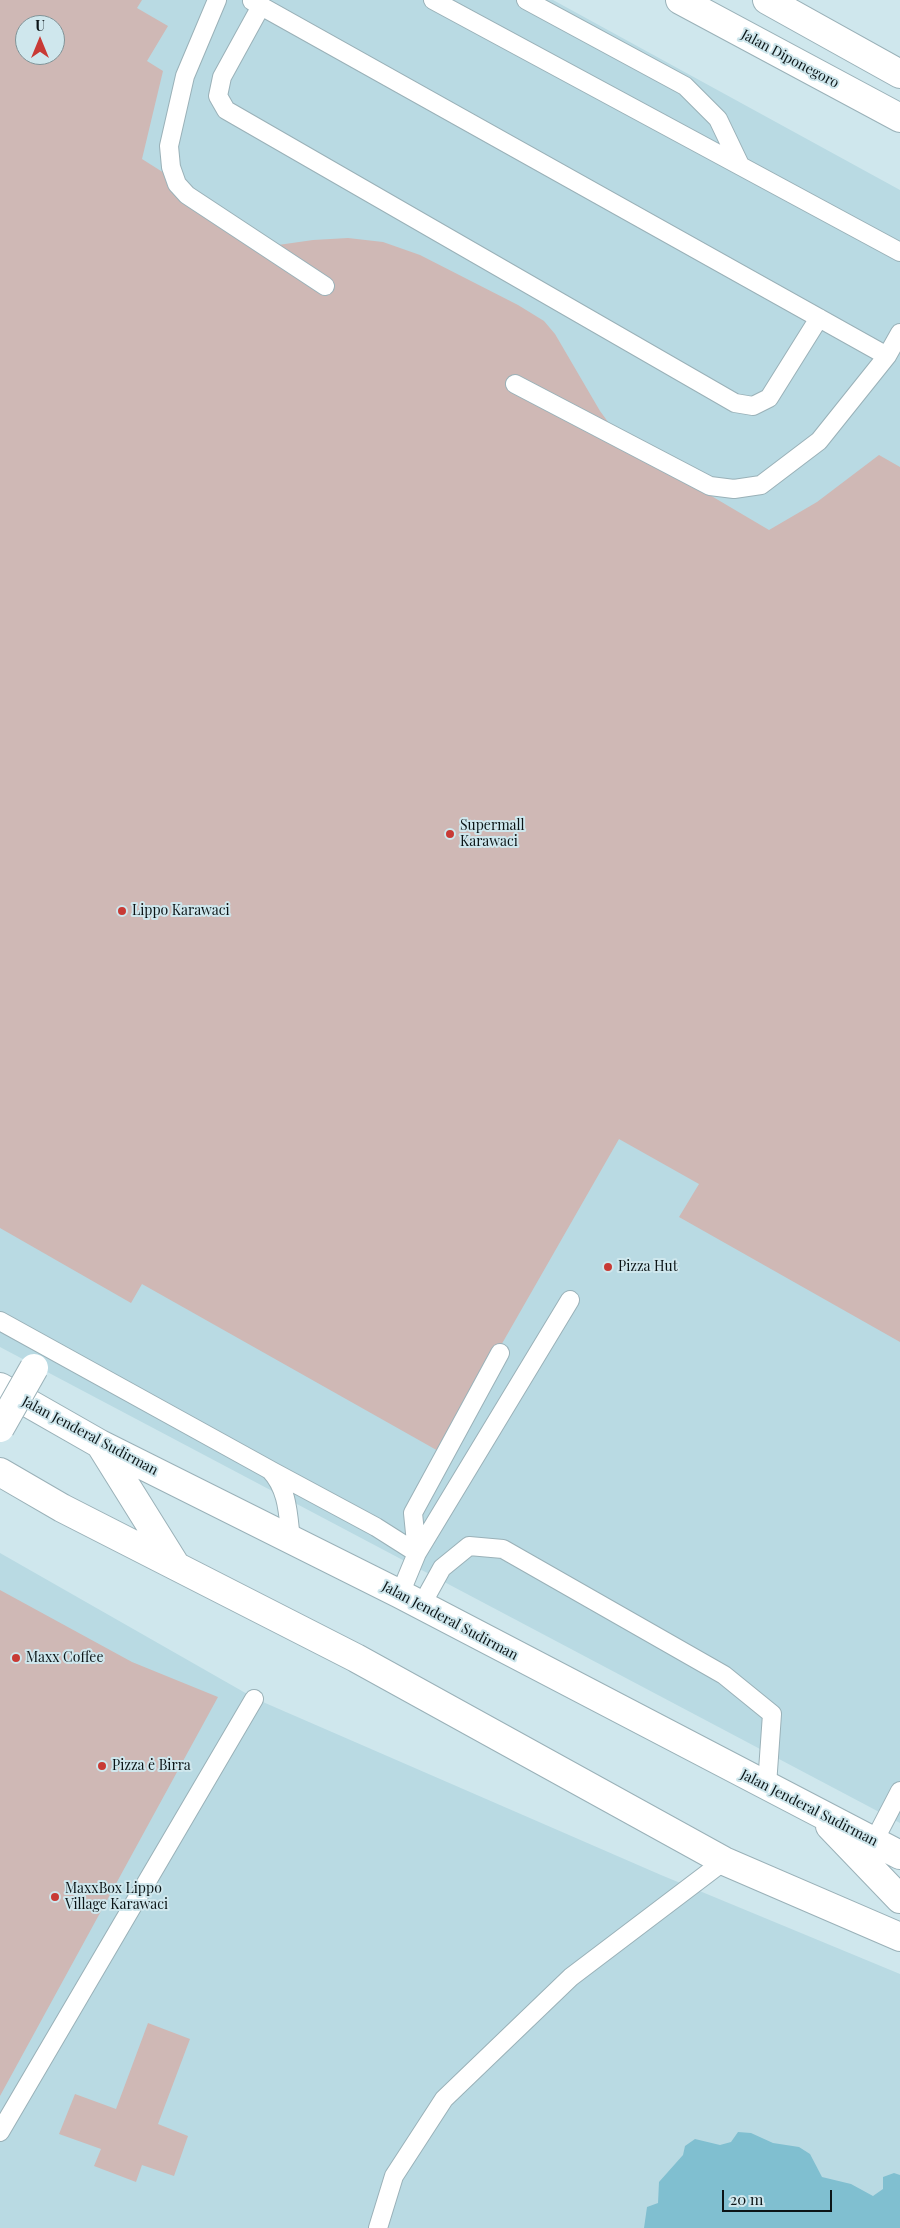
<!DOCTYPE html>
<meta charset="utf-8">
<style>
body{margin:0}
#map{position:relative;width:900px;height:2228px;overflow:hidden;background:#cfe7ed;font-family:"Playfair Display",serif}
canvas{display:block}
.north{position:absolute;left:15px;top:15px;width:50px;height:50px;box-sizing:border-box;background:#cfe7ed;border:1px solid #819397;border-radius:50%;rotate:0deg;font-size:14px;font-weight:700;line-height:20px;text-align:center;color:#0b1416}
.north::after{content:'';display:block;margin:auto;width:18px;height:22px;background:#c83a35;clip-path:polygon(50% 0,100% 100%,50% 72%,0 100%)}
.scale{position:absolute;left:722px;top:2190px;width:110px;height:22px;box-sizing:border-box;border:2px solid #0b1416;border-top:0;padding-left:6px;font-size:15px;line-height:18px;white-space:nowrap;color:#0b1416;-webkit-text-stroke:4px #cfe7ed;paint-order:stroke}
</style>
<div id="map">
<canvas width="900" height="2228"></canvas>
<div class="north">U</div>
<div class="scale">20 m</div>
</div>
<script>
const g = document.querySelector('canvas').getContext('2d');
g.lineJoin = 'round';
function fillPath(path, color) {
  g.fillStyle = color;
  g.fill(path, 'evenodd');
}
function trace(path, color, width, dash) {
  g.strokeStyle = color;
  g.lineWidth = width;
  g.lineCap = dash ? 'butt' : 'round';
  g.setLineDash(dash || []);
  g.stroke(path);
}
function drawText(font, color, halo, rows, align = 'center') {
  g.font = font + ' "Playfair Display",serif';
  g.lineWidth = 4;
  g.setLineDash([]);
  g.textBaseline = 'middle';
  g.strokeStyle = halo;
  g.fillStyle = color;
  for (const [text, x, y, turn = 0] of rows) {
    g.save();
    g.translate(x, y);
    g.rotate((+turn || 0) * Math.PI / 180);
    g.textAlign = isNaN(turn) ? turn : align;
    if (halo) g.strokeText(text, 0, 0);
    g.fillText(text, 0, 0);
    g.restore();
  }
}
const built = new Path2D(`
 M 0,0 L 553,0 L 900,190 L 900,1823 L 0,1347 ZM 25,25 L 55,25 L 55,55 L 25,55 Z
 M 0,1553 L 256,1699 L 661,1875 L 900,1974 L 900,2228 L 0,2228 Z`);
const green = new Path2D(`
 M 738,2132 L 751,2133 L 773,2143 L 799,2147 L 810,2154 L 822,2177 L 851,2184 L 873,2196 L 883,2189 L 883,2177 L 894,2173 L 900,2175 L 900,2228 L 644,2228 L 647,2207 L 658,2203 L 659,2182 L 683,2155 L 685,2146 L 695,2139 L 720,2145 L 731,2142 Z`);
const building = new Path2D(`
 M 0,0 L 142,0 L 137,8 L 168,26 L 147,61 L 163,71 L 142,159 L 278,245 L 313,240 L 348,238 L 383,242 L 420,255 L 518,305 L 544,321 L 555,334 L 600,411 L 625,445 L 769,530 L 817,502 L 879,455 L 900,467 L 900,1342 L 679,1217 L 699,1184 L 619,1139 L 440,1452 L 142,1284 L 131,1303 L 0,1228 ZM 25,25 L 55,25 L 55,55 L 25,55 Z
 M 0,1590 L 132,1662 L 218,1697 L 0,2096 Z
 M 148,2023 L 190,2039 L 158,2124 L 188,2136 L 174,2176 L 142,2165 L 136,2182 L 94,2166 L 101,2149 L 59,2134 L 75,2094 L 116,2109 Z`);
const lane = new Path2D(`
 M 217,0 L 185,76 L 169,146 L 171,167 L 177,184 L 187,195 L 325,286
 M 433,0 L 900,252
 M 526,0 L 685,86 L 718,119 L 740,165
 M 252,1 L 887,356
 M 261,6 L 222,77 L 218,96 L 226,110 L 735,403 L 753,406 L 769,398 L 819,318
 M 515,384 L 710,486 L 734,489 L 761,485 L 819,441 L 887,356 L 900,333
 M 0,1321 L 270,1470 C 288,1489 288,1514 291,1540
 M 270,1470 L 376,1527 L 417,1553 L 570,1300
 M 400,1594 L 417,1553 L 413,1513 L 500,1353
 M 421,1606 L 442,1568 L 469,1546 L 503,1549 L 724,1675 L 772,1714 L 767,1785
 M 874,1841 L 900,1791
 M 0,2132 L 254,1699
 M 378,2228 L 394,2176 L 444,2099 L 571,1977 L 724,1861`);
const secondary = new Path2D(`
 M 680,0 L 900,118
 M 767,0 L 900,74
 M 0,1387 L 100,1444 L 400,1594 L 900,1855
 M 100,1444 L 176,1566
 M 0,1472 L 62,1508 L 356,1658 L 724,1861 L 900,1937
 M 830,1826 L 900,1899`);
const streetBridge = new Path2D(`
 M 0,1428 L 34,1368`);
const markers = [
 [450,834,5,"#c83a35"],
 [122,911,5,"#c83a35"],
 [608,1267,5,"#c83a35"],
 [16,1658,5,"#c83a35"],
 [102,1766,5,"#c83a35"],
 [55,1897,5,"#c83a35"]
];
const streetNames = [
 ["Jalan Diponegoro",790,59,28],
 ["Jalan Jenderal Sudirman",90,1436,28],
 ["Jalan Jenderal Sudirman",450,1621,28],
 ["Jalan Jenderal Sudirman",809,1808,27]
];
const poiNames = [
 ["Supermall",460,826],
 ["Karawaci",460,842],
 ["Lippo Karawaci",132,911],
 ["Pizza Hut",618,1267],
 ["Maxx Coffee",26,1658],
 ["Pizza ė Birra",112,1766],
 ["MaxxBox Lippo",65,1889],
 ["Village Karawaci",65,1905]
];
fillPath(built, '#b9dae3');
fillPath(green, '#80bfd0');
fillPath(building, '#cfb8b5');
trace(lane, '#9ab1b8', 20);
trace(secondary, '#9ab1b8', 30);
trace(lane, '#fff', 18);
trace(secondary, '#fff', 28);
trace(streetBridge, '#9ab1b8', 30, []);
trace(streetBridge, '#fff', 28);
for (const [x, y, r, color] of markers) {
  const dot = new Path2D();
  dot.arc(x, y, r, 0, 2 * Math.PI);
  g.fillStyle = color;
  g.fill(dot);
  trace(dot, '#cfe7ed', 2);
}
drawText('14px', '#0b1416', '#cfe7ed', streetNames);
drawText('14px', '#0b1416', '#cfe7ed', poiNames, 'left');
</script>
